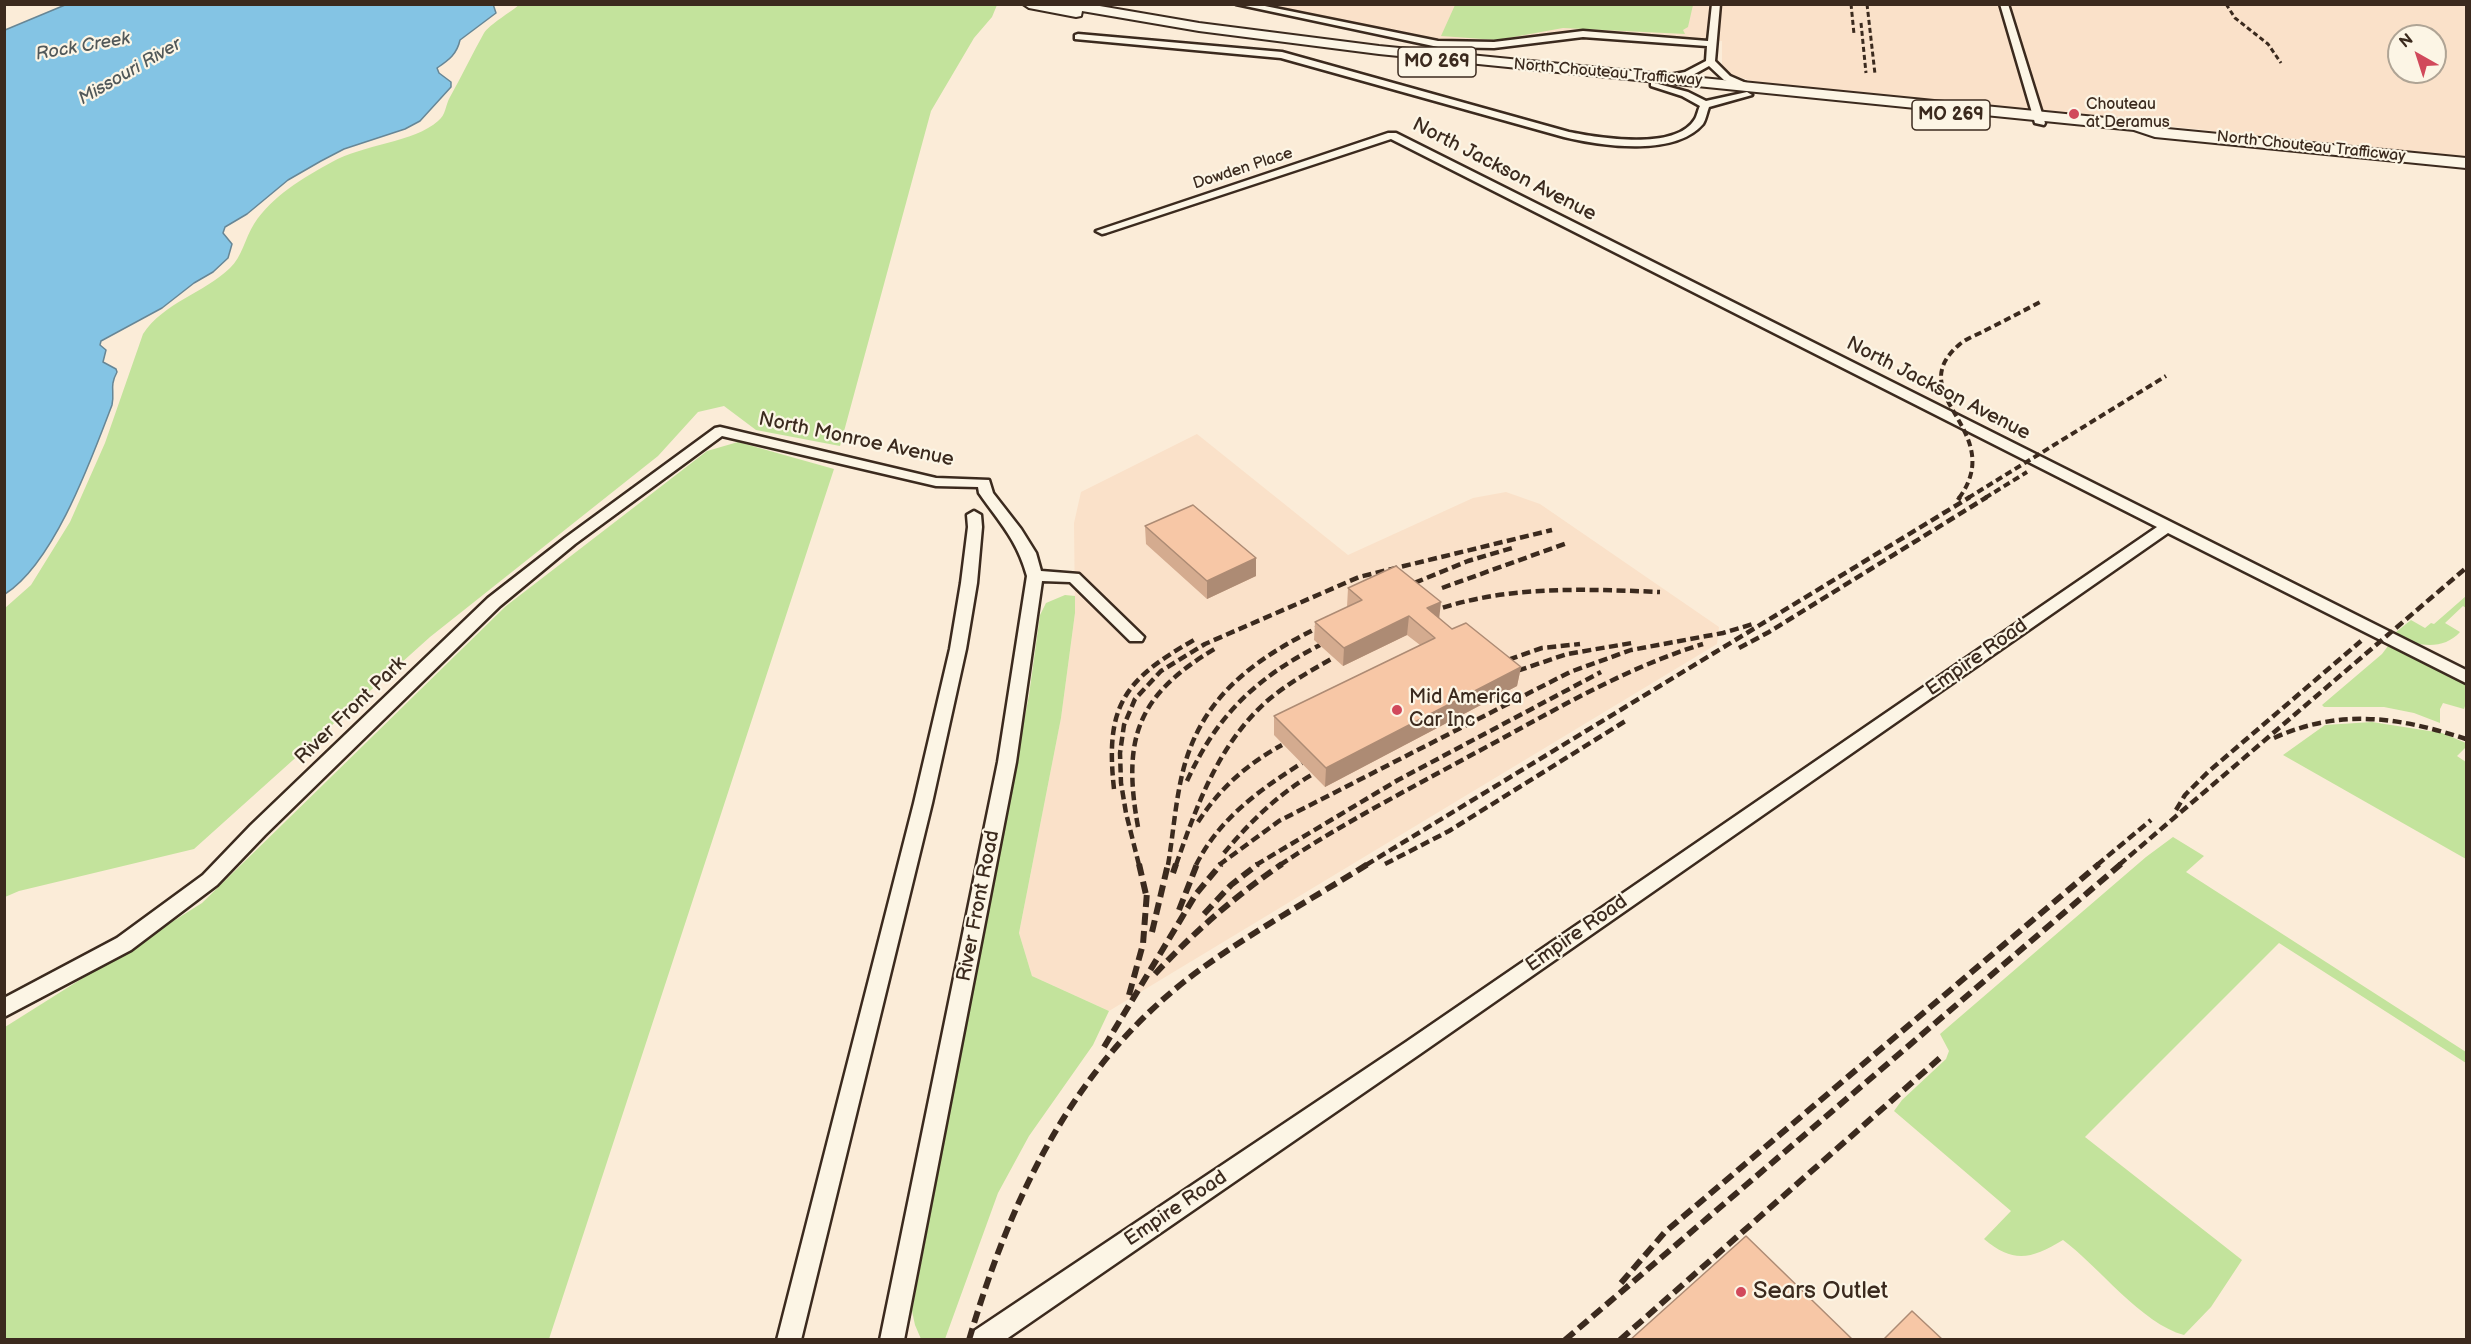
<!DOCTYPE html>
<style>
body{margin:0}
#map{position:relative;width:2471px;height:1344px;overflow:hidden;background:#fbecd8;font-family:"Balsamiq Sans",sans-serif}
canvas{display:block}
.frame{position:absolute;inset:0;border:6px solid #3b2a1e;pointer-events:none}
.north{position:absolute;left:2387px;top:24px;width:60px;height:60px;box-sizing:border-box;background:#fcf5e5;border:2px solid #afa495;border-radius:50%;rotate:321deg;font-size:16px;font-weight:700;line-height:24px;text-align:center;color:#3b2a1e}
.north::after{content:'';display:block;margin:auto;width:21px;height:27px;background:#d1495b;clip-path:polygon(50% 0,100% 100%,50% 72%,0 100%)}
</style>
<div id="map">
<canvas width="2471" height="1344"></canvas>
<div class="frame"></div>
<div class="north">N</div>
</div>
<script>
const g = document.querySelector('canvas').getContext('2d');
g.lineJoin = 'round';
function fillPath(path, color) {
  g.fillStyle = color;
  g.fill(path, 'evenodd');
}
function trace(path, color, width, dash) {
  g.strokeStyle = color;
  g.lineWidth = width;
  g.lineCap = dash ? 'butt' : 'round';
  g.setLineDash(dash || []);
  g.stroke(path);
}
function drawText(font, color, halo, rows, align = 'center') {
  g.font = font + ' "Balsamiq Sans",sans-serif';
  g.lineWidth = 4.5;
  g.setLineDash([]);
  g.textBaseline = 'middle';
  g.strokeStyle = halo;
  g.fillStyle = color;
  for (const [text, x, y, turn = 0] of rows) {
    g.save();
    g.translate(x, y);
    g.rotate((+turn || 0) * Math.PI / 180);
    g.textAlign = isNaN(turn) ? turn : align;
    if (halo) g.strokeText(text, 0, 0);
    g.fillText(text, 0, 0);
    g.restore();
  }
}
const built = new Path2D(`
 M 1257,5 L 2466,5 L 2466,157 L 1760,84 L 1730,74 L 1722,68 L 1722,41 L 1606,32 L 1545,35 L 1498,42 L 1447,42 ZM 2399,36 L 2435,36 L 2435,72 L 2399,72 Z
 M 1197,434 L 1348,555 L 1473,498 L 1506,492 L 1540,504 L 1719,627 L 1717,644 L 1109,1011 L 1032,976 L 1019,933 L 1061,718 L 1075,613 L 1074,523 L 1081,492 Z`);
const green = new Path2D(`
 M 520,4 L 997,5 L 992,17 L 974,38 L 931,111 L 840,446 L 756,430 L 724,406 L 698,412 L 658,456 L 430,637 L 194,849 L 19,891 L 5,897 L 5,608 L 31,585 L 70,522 L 105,443 L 143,334 C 163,303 204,293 230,268 C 242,257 245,238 254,224 C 272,196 303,178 332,162 C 361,145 415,142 438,121 C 446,115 445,106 450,97 C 462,76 472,54 484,33 C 490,24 511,12 520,4 Z
 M 1455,5 L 1455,4 L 1693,5 L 1688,27 L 1683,30 L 1685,34 L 1563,28 L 1497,40 L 1441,36 Z
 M 738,442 L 834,469 L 549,1339 L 5,1340 L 5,1027 L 202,903 L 506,606 L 707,451 Z
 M 1065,595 L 1075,596 L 1075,613 L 1061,718 L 1019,933 L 1032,976 L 1109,1011 L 1093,1045 L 1029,1136 L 998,1193 L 945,1339 L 921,1339 L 915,1325 L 912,1311 L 1029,695 L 1040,615 L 1046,603 Z
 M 2466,596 L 2466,608 L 2463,606 L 2445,623 L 2460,632 C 2444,650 2416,648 2397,634 L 2396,632 L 2411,620 L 2425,628 L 2431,623 L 2434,624 Z
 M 2388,646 L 2466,683 L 2466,703 L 2464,709 L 2443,703 L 2440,709 L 2440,723 L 2414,713 L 2384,707 L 2324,707 L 2322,705 L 2382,654 Z
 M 2372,722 L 2442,733 L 2466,743 L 2466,747 L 2457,756 L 2466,762 L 2466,859 L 2283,755 L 2325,725 Z
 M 2173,837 L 2204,856 L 2186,872 L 2466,1052 L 2466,1063 L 2279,943 L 2085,1137 L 2242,1260 L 2211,1307 L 2184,1335 C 2142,1324 2098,1266 2063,1240 C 2031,1259 2014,1264 1984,1239 L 2011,1211 L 1894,1111 L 1902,1100 L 1946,1059 L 1949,1051 L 1940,1034 L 2146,857 Z`);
const water = new Path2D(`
 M 65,5 L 493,4 L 496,13 L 460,40 C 457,54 449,60 437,68 L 439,73 L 451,82 L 451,87 L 420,121 L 405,129 L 344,149 L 321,161 L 288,180 L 247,214 L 225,227 L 223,233 L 232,244 L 228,258 L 213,272 L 194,283 L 162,308 L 101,341 L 100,345 L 106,350 L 103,362 L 116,369 L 117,372 C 109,387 115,391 112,405 C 91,460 54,563 5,594 L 5,30 Z`);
const street = new Path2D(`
 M 1236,4 L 1255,4 L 1438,41 L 1494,42 L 1583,31 L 1708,41 L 1712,4 L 1720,4 L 1715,61 L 1730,76 L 1753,86 L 1748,89 L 1724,80 L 1709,66 L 1691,76 L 1665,80 L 1665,76 L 1685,72 L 1706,61 L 1707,46 L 1583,37 L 1494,48 L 1438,47 Z
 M 2000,4 L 2008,4 L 2045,123 L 2044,125 L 2035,123 Z
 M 1078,34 L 1282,52 L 1569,132 C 1599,138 1676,151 1695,119 C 1697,116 1698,110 1700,106 L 1682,96 L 1651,86 L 1651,82 L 1688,92 L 1706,101 L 1747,92 L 1752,95 L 1709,107 C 1707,112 1706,119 1703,124 C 1675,157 1601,146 1564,137 L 1281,58 L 1075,39 L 1075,35 Z
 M 1388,133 L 1396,133 L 2466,670 L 2466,683 L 2168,533 L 1420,1054 L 1005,1340 L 971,1340 L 974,1331 L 1406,1042 L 2157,527 L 1391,139 L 1106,233 L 1102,234 L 1096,231 Z
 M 720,427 L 936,478 L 989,480 L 993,493 L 1021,529 L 1036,553 L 1041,571 L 1079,574 L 1144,637 L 1142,641 L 1130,641 L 1070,582 L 1042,581 L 1016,762 L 904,1340 L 880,1340 L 998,762 L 1027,576 C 1017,540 1000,523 979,493 L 978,487 L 936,486 L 722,436 L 575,544 L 500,606 L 265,835 L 217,885 L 131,950 L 4,1017 L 4,998 L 117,938 L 203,875 L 251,825 L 488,598 L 565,538 L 715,428 Z
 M 974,511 L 981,515 L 982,527 L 977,583 L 966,649 L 932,803 L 801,1340 L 777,1340 L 914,803 L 950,649 L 961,583 L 968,527 L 967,515 Z`);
const primary = new Path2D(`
 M 1023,4 L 1088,4 L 1199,23 L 1379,46 L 2136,121 L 2157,128 L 2466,158 L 2466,168 L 2155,137 L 2134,130 L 1379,54 L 1199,31 L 1082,11 L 1081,16 L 1076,17 L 1029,8 Z`);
const railFar3 = new Path2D(`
 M 1851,4 L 1854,34
 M 1867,4 L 1875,74
 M 2226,4 L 2235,18 L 2268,44 L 2281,63
 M 1861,23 L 1866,73`);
const railFar2 = new Path2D(`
 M 1959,498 C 2009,430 1899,395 1960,344 C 1967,338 1977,335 1984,331 C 2004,321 2023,311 2042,301
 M 1968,498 L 2166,376
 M 1985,498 L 2027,472`);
const railFar1 = new Path2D(`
 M 1958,500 L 1960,497
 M 1402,588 L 1468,561 L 1512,548
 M 1442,588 L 1567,543
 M 1430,612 C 1505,585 1581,589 1660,592
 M 1739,648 L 1769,632 L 1987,497
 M 1496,664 L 1542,648 L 1580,644
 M 1505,675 L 1567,654 L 1632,643
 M 2274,738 C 2340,708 2399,717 2466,739
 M 1187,781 C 1217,715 1256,678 1320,645
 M 1114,789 C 1105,707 1123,680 1194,640
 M 2176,810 L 2185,795 L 2208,772 L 2361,641
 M 1198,822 C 1220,788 1247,764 1282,745
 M 1138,827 C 1122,738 1137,695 1216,648
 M 1224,853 C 1250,822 1278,794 1313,774
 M 1385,864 L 1449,831 L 1627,720
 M 1139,865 L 1126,813 L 1121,783 L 1120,753 L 1124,725 L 1135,699 L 1161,671 L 1205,644 L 1359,577 L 1552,530
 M 1168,865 C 1173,836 1175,805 1182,775 C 1201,693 1259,656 1331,621
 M 1176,865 C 1197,805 1218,745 1267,701 C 1287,684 1310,671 1333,658
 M 1196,865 C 1219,819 1259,790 1302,763
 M 1219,865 L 1279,821 L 1570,672 L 1631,650 L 1723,633 L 1753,624
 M 1256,865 L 1398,780 L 1601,672
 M 1280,865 C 1343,823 1411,788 1477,752 C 1552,712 1622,669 1703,644
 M 1366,865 L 1970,497
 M 2097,865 L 2151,820
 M 2119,865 L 2466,568`);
const rail = new Path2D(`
 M 1139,864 L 1147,899
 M 1173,873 L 1176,864
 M 1179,910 L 1197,864
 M 1204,914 L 1231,885 L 1258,864
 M 1152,932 L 1168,864
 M 1155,974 C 1194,932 1235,896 1282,864
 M 1129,995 L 1143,944 L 1147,892
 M 1104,1047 L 1196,894 L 1221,864
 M 1621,1283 L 1665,1232 L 2099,864
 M 969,1340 C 1010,1201 1069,1073 1185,981 C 1242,937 1307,902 1368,864
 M 1565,1340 L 2121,864
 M 1620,1340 L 1941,1057`);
const wall = new Path2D(`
 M 1145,526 L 1256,558 L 1256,576 L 1207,599 L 1146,544 Z
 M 1348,588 L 1439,618 L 1452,629 L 1521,667 L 1517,686 L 1325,787 L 1274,735 L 1274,716 L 1420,645 L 1407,635 L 1343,666 L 1314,640 L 1315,622 L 1347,607 Z`);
const shadedWall = new Path2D(`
 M 1256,558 L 1256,576 L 1207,599 L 1207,581 Z
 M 1441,602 L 1439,620 L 1427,608 Z
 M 1409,616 L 1407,635 L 1343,666 L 1344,648 Z
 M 1521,667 L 1517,686 L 1325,787 L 1326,768 Z`);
const building = new Path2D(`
 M 1193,505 L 1256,558 L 1207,581 L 1145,526 Z
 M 1396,566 L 1441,602 L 1427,608 L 1452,629 L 1466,623 L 1521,667 L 1326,768 L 1274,716 L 1435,638 L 1409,616 L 1344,648 L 1315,622 L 1362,600 L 1348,588 Z
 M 1746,1236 L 1853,1340 L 1630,1340 Z
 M 1912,1311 L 1943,1340 L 1883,1340 Z`);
const markers = [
 [2074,114,6,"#d1495b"],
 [1397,710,6,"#d1495b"],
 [1741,1292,6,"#d1495b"]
];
const farStreetnames = [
 ["North Chouteau Trafficway",1608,73,5],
 ["North Chouteau Trafficway",2311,147,6],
 ["Dowden Place",1243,169,-18]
];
const farPoinames = [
 ["Chouteau",2086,105],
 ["at Deramus",2086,123]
];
const farWaternames = [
 ["Rock Creek",83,47,-10],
 ["Missouri River",130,72,-30]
];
const shields = [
 [1437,62,78],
 [1951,115,78]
];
const shieldNames = [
 ["MO 269",1437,62],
 ["MO 269",1951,115]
];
const streetNames = [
 ["North Jackson Avenue",1504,170,27],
 ["North Jackson Avenue",1938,389,27],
 ["North Monroe Avenue",856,440,12],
 ["Empire Road",1977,658,-35],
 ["River Front Park",351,711,-44],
 ["River Front Road",979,906,-79],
 ["Empire Road",1577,934,-35],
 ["Empire Road",1176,1209,-34]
];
const poiNames = [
 ["Mid America",1409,698],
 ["Car Inc",1409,721]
];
const nearPoinames = [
 ["Sears Outlet",1753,1292]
];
fillPath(built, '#fae1c9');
fillPath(green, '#c3e39c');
fillPath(water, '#84c4e4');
trace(water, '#678695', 1.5);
trace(street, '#3b2a1e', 5);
trace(primary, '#3b2a1e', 4);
fillPath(street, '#fcf5e5');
fillPath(primary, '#fcf5e5');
trace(railFar3, '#3b2a1e', 3, [5, 3]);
trace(railFar2, '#3b2a1e', 4, [7, 4]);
trace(railFar1, '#3b2a1e', 4.5, [9, 4.5]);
trace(rail, '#3b2a1e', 6, [12, 6]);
fillPath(wall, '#d4ab8f');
fillPath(shadedWall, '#ad8b74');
fillPath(building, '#f7c7a6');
trace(building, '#ad8b74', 1.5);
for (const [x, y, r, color] of markers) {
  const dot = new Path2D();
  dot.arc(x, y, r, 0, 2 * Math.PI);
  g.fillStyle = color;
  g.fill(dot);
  trace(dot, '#fcf5e5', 2);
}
drawText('16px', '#3b2a1e', '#fcf5e5', farStreetnames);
drawText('16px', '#3b2a1e', '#fcf5e5', farPoinames, 'left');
drawText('italic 18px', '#515859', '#fcf5e5', farWaternames);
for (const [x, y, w] of shields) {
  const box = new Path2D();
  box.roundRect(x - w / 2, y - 15, w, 30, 4.5);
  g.fillStyle = '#fcf5e5';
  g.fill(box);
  trace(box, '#3b2a1e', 1.5);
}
drawText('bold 18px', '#3b2a1e', null, shieldNames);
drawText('20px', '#3b2a1e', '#fcf5e5', streetNames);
drawText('20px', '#3b2a1e', '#fcf5e5', poiNames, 'left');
drawText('24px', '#3b2a1e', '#fcf5e5', nearPoinames, 'left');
</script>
